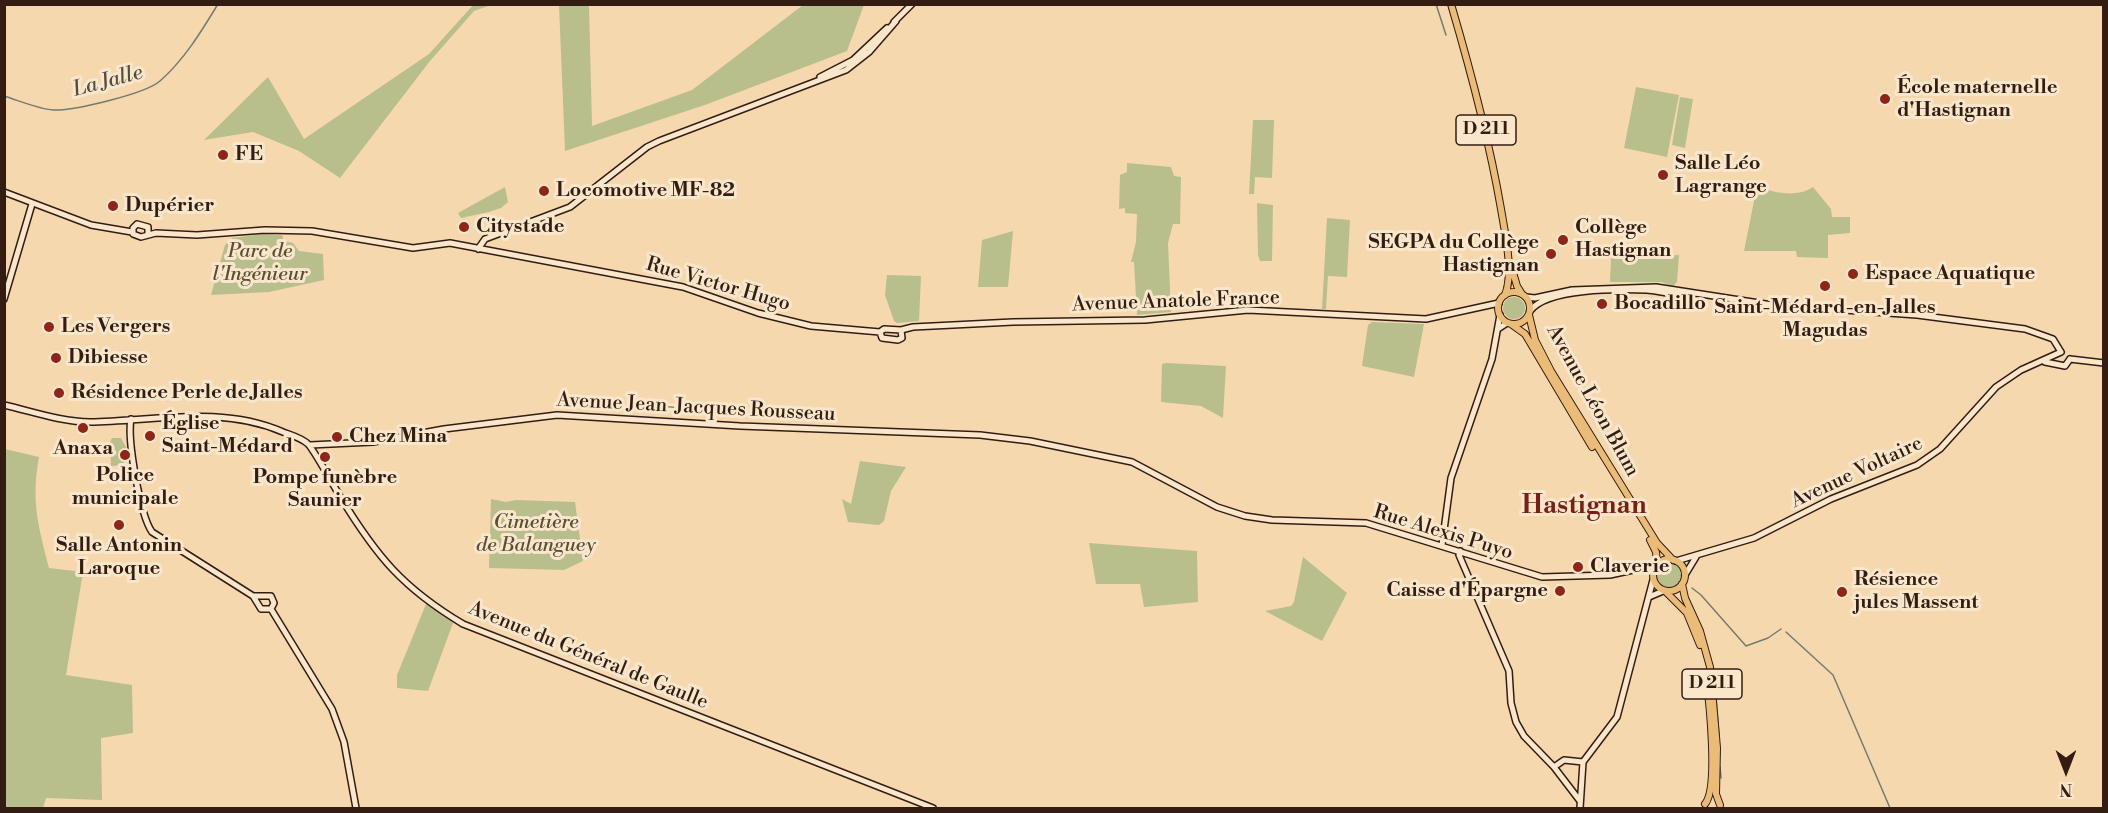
<!DOCTYPE html>
<meta charset="utf-8">
<style>
body{margin:0}
#map{position:relative;width:2108px;height:813px;overflow:hidden;background:#f6d8af;font-family:"Libre Bodoni",serif}
canvas{display:block}
.frame{position:absolute;inset:0;border:6px solid #331d12;pointer-events:none}
.north{position:absolute;left:2036px;top:741px;width:60px;height:60px;-webkit-text-stroke:4px #f9e6cb;paint-order:stroke;rotate:180deg;font-size:16px;font-weight:700;line-height:24px;text-align:center;color:#331d12}
.north::after{content:'';display:block;margin:auto;width:21px;height:27px;background:#331d12;clip-path:polygon(50% 0,100% 100%,50% 72%,0 100%)}
</style>
<div id="map">
<canvas width="2108" height="813"></canvas>
<div class="frame"></div>
<div class="north">N</div>
</div>
<script>
const g = document.querySelector('canvas').getContext('2d');
g.lineJoin = 'round';
function fillPath(path, color) {
  g.fillStyle = color;
  g.fill(path, 'evenodd');
}
function trace(path, color, width, dash) {
  g.strokeStyle = color;
  g.lineWidth = width;
  g.lineCap = dash ? 'butt' : 'round';
  g.setLineDash(dash || []);
  g.stroke(path);
}
function drawText(font, color, halo, rows, align = 'center') {
  g.font = font + ' "Libre Bodoni",serif';
  g.lineWidth = 6;
  g.setLineDash([]);
  g.textBaseline = 'middle';
  g.strokeStyle = halo;
  g.fillStyle = color;
  for (const [text, x, y, turn = 0] of rows) {
    g.save();
    g.translate(x, y);
    g.rotate((+turn || 0) * Math.PI / 180);
    g.textAlign = isNaN(turn) ? turn : align;
    if (halo) g.strokeText(text, 0, 0);
    g.fillText(text, 0, 0);
    g.restore();
  }
}
const green = new Path2D(`
 M 474,4 L 491,5 L 474,11 L 430,61 L 340,178 L 299,151 L 253,132 L 204,140 L 268,77 L 304,139 L 429,54 Z
 M 559,5 L 589,5 L 592,126 L 692,90 L 803,5 L 864,5 L 847,51 L 705,105 L 565,151 Z
 M 1636,87 L 1679,95 L 1667,157 L 1624,148 Z
 M 1680,97 L 1693,99 L 1685,148 L 1672,145 Z
 M 1253,120 L 1274,120 L 1272,178 L 1255,177 L 1254,194 L 1249,194 Z
 M 1127,163 L 1171,167 L 1174,176 L 1181,177 L 1180,224 L 1173,224 L 1168,243 L 1171,312 L 1137,315 L 1134,262 L 1131,262 L 1136,242 L 1137,214 L 1125,213 L 1125,208 L 1119,209 L 1120,175 L 1127,172 Z
 M 1757,186 C 1774,193 1797,198 1813,187 L 1831,209 L 1832,217 L 1850,217 L 1850,233 L 1828,235 L 1828,258 L 1797,257 L 1796,251 L 1744,251 Z
 M 505,187 L 508,202 L 501,208 L 489,212 L 461,218 L 458,213 Z
 M 1257,203 L 1273,205 L 1272,261 L 1260,261 L 1258,255 Z
 M 1327,218 L 1350,220 L 1347,277 L 1328,276 L 1326,309 L 1322,309 Z
 M 1013,231 L 1008,287 L 978,287 L 982,240 Z
 M 262,234 L 282,235 L 284,241 L 293,243 L 299,251 L 323,254 L 324,280 L 269,292 L 211,295 L 225,245 L 232,238 Z
 M 1679,255 L 1677,282 L 1673,286 L 1661,282 L 1610,282 L 1611,258 Z
 M 887,275 L 921,276 L 919,321 L 897,323 L 894,321 L 885,295 Z
 M1503 308a11 11 0 1 1 22 0a11 11 0 1 1-22 0Z
 M 1372,322 L 1424,324 L 1414,377 L 1362,366 L 1368,325 Z
 M 1166,363 L 1226,366 L 1223,418 L 1201,406 L 1161,402 L 1162,364 Z
 M 112,438 L 121,438 L 127,449 L 121,453 L 125,465 L 111,466 L 110,442 Z
 M 5,449 L 39,457 C 31,501 38,525 49,568 L 83,572 L 66,675 L 132,685 L 133,733 L 101,738 L 102,800 L 46,798 L 43,808 L 5,808 Z
 M 860,461 L 906,467 L 891,491 L 884,521 L 879,525 L 848,522 L 842,499 L 851,504 Z
 M 491,499 L 506,502 L 516,500 L 575,502 L 583,561 L 564,570 L 489,568 Z
 M 1089,543 L 1197,551 L 1198,602 L 1144,607 L 1140,584 L 1096,584 Z
 M 1303,557 L 1347,593 L 1322,641 L 1265,611 L 1291,606 L 1294,602 Z
 M1655 575a13 13 0 1 1 26 0a13 13 0 1 1-26 0Z
 M 426,604 L 453,623 L 428,691 L 397,688 L 397,675 Z`);
const stream = new Path2D(`
 M 1436,4 L 1446,35
 M 4,96 C 20,101 38,109 53,110 C 73,111 145,94 160,81 C 184,60 201,32 218,4
 M 1692,588 L 1701,595 L 1746,646 L 1768,638 L 1781,629
 M 1786,632 L 1833,675 L 1890,808
 M 1714,672 L 1719,735
 M 1720,767 L 1721,778`);
const secondary = new Path2D(`
 M 894,22 L 912,4
 M 820,77 L 853,60 L 887,28
 M 4,192 L 91,225 L 132,232
 M 148,234 L 148,227 L 137,224 L 133,228 L 133,234 L 141,237 L 156,233 L 197,235 L 265,230 L 312,231 L 413,248 L 450,243 L 683,287 L 758,313 L 811,326 L 880,332
 M 478,249 L 485,239 L 570,207 L 647,147 L 659,141 L 846,70 L 869,52 L 896,21
 M 1526,297 L 1535,298 L 1572,290 L 1656,287 L 1772,305 L 1917,315 L 2025,329 L 2053,339 L 2061,352
 M 4,299 L 32,204
 M 1530,311 C 1547,288 1618,289 1646,290 C 1657,290 1668,295 1678,293
 M 1498,329 L 1507,323
 M 880,332 L 884,329 L 901,330 L 913,327 L 1013,322 L 1145,320 L 1248,310 L 1426,319 L 1499,303
 M 880,332 L 882,338 L 898,340 L 902,338 L 901,330
 M 2070,359 L 2104,363
 M 2045,362 L 2065,366 L 2070,359
 M 4,405 C 31,411 62,422 90,422 C 155,421 221,405 283,432 C 291,435 302,438 308,444 C 314,450 335,488 341,498 C 377,557 403,588 463,624 L 933,808
 M 131,419 C 127,439 140,515 152,532 L 253,596 L 261,609 L 271,609
 M 310,445 L 373,442 L 444,429 L 557,415 L 740,426 L 980,435 L 1030,441 L 1132,462 L 1217,507 L 1245,516 L 1272,520 L 1366,523 L 1542,577 L 1610,575 L 1656,565
 M 1442,545 L 1451,478 L 1492,359 L 1500,315
 M 1460,551 L 1459,555 L 1509,671 L 1511,703 L 1516,722 L 1524,736 L 1554,767 L 1580,801
 M 1676,561 L 1754,538 L 1831,499 L 1917,465 L 1940,449 L 1996,387 L 2021,370 L 2061,352
 M 1685,575 L 1696,557
 M 253,596 L 271,596 L 274,603 L 271,609
 M 1649,597 L 1663,591
 M 271,609 L 332,709 L 344,742 L 356,808
 M 1554,767 L 1564,760 L 1583,762
 M 1580,808 L 1583,762 L 1617,717 L 1653,580`);
const primary = new Path2D(`
 M 1451,4 C 1471,72 1489,139 1501,209 C 1505,233 1514,273 1505,295
 M 1510,262 L 1517,286 L 1522,294
 M1498 308a16 16 0 1 1 32 0a16 16 0 1 1-32 0Z
 M 1529,315 L 1535,340 L 1551,371 L 1657,543 L 1673,560
 M 1511,324 L 1525,334 L 1592,447
 M 1650,540 L 1656,552 L 1657,564
 M1653 575a16 16 0 1 1 32 0a16 16 0 1 1-32 0Z
 M 1682,584 L 1685,598 L 1700,631 L 1710,667 L 1717,748 L 1716,794 L 1720,805
 M 1665,591 L 1687,613 L 1700,645
 M 1705,804 C 1719,788 1709,699 1706,675`);
const markers = [
 [1885,99,6,"#8f2418"],
 [223,155,6,"#8f2418"],
 [1663,175,6,"#8f2418"],
 [544,191,6,"#8f2418"],
 [113,206,6,"#8f2418"],
 [464,227,6,"#8f2418"],
 [1563,240,6,"#8f2418"],
 [1551,254,6,"#8f2418"],
 [1853,274,6,"#8f2418"],
 [1825,286,6,"#8f2418"],
 [1602,304,6,"#8f2418"],
 [49,327,6,"#8f2418"],
 [56,358,6,"#8f2418"],
 [59,393,6,"#8f2418"],
 [83,428,6,"#8f2418"],
 [150,436,6,"#8f2418"],
 [337,437,6,"#8f2418"],
 [125,455,6,"#8f2418"],
 [325,457,6,"#8f2418"],
 [119,525,6,"#8f2418"],
 [1578,567,6,"#8f2418"],
 [1560,591,6,"#8f2418"],
 [1842,592,6,"#8f2418"]
];
const shields = [
 [1486,130,60],
 [1712,684,60]
];
const shieldNames = [
 ["D 211",1486,130],
 ["D 211",1712,684]
];
const poiNames = [
 ["École maternelle",1897,88],
 ["d'Hastignan",1897,111],
 ["FE",235,155],
 ["Salle Léo",1675,164],
 ["Lagrange",1675,187],
 ["Locomotive MF-82",556,191],
 ["Dupérier",125,206],
 ["Citystade",476,227],
 ["Collège",1575,228],
 ["Hastignan",1575,251],
 ["SEGPA du Collège",1539,243,"right"],
 ["Hastignan",1539,266,"right"],
 ["Espace Aquatique",1865,274],
 ["Bocadillo",1614,304],
 ["Saint-Médard-en-Jalles",1825,308,"center"],
 ["Magudas",1825,331,"center"],
 ["Les Vergers",61,327],
 ["Dibiesse",68,358],
 ["Résidence Perle de Jalles",71,393],
 ["Église",162,424],
 ["Saint-Médard",162,447],
 ["Chez Mina",349,437],
 ["Anaxa",83,449,"center"],
 ["Police",125,476,"center"],
 ["municipale",125,499,"center"],
 ["Pompe funèbre",325,478,"center"],
 ["Saunier",325,501,"center"],
 ["Salle Antonin",119,546,"center"],
 ["Laroque",119,569,"center"],
 ["Claverie",1590,567],
 ["Résience",1854,580],
 ["jules Massent",1854,603],
 ["Caisse d'Épargne",1548,591,"right"]
];
const parkNames = [
 ["Parc de",260,252],
 ["l'Ingénieur",260,275],
 ["Cimetière",536,523],
 ["de Balanguey",536,546]
];
const streetNames = [
 ["Rue Victor Hugo",718,285,16],
 ["Avenue Anatole France",1176,302,-2],
 ["Avenue Léon Blum",1592,401,61],
 ["Avenue Jean-Jacques Rousseau",696,408,3],
 ["Avenue Voltaire",1857,473,-25],
 ["Rue Alexis Puyo",1443,533,17],
 ["Avenue du Général de Gaulle",588,656,22]
];
const waterNames = [
 ["La Jalle",108,82,-15]
];
const districtNames = [
 ["Hastignan",1584,507]
];
fillPath(green, '#b8bf8d');
trace(stream, '#737b71', 1.5);
trace(secondary, '#331d12', 8);
trace(primary, '#331d12', 8);
trace(secondary, '#f9e6cb', 5);
trace(primary, '#ebbc78', 6);
for (const [x, y, r, color] of markers) {
  const dot = new Path2D();
  dot.arc(x, y, r, 0, 2 * Math.PI);
  g.fillStyle = color;
  g.fill(dot);
  trace(dot, '#f9e6cb', 2);
}
for (const [x, y, w] of shields) {
  const box = new Path2D();
  box.roundRect(x - w / 2, y - 15, w, 30, 4.5);
  g.fillStyle = '#f9e6cb';
  g.fill(box);
  trace(box, '#331d12', 1.5);
}
drawText('bold 18px', '#331d12', null, shieldNames);
drawText('bold 20px', '#331d12', '#f9e6cb', poiNames, 'left');
drawText('italic 20px', '#5b4e37', '#f9e6cb', parkNames);
drawText('20px', '#331d12', '#f9e6cb', streetNames);
drawText('italic 21px', '#534c42', '#f9e6cb', waterNames);
drawText('bold 26px', '#7a1f14', '#f9e6cb', districtNames);
</script>
